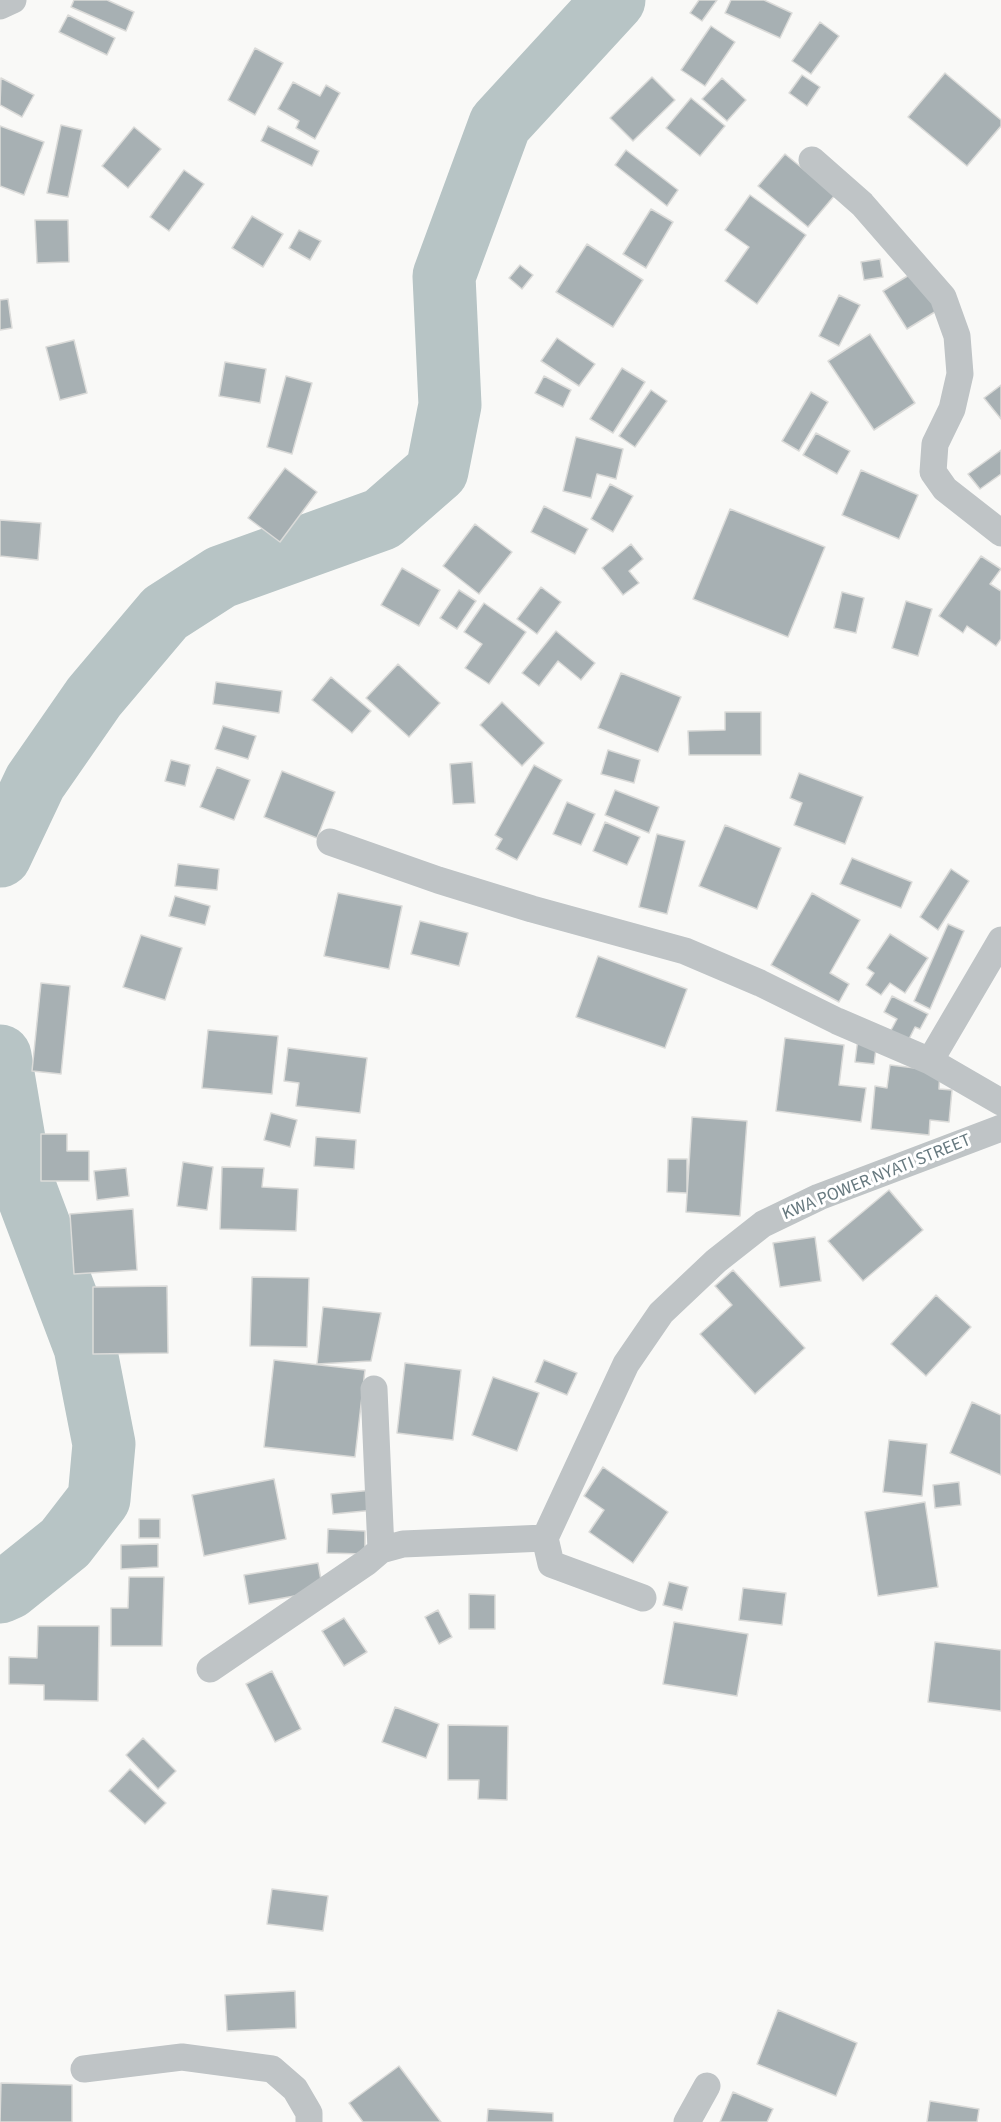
<!DOCTYPE html>
<style>
body{margin:0}
canvas{display:block;background:#f9f9f7}
</style>
<canvas width="1001" height="2122"></canvas>
<script>
const g = document.querySelector('canvas').getContext('2d');
g.lineJoin = 'round';
function trace(path, color, width, dash) {
  g.strokeStyle = color;
  g.lineWidth = width;
  g.lineCap = dash ? 'butt' : 'round';
  g.setLineDash(dash || []);
  g.stroke(path);
}
function fillPath(path, color) {
  g.fillStyle = color;
  g.fill(path, 'evenodd');
}
function drawText(font, color, halo, rows, align = 'center') {
  g.font = font + ' "Source Sans 3",sans-serif';
  g.lineWidth = 6;
  g.setLineDash([]);
  g.textBaseline = 'middle';
  g.strokeStyle = halo;
  g.fillStyle = color;
  for (const [text, x, y, turn = 0] of rows) {
    g.save();
    g.translate(x, y);
    g.rotate((+turn || 0) * Math.PI / 180);
    g.textAlign = isNaN(turn) ? turn : align;
    if (halo) g.strokeText(text, 0, 0);
    g.fillText(text, 0, 0);
    g.restore();
  }
}
const river = new Path2D(`
 M 0,856 L 35,782 L 94,697 L 165,613 L 221,577 L 382,519 L 437,471 L 450,405 L 444,276 L 500,124 L 614,0
 M 0,1056 L 20,1175 L 85,1347 L 104,1444 L 99,1499 L 65,1543 L 9,1588 L 0,1592`);
const building = new Path2D(`
 M 74,0 L 107,0 L 134,12 L 126,31 L 71,7 Z
 M 699,0 L 717,0 L 702,21 L 690,13 Z
 M 731,0 L 764,0 L 792,13 L 780,38 L 725,13 Z
 M 68,15 L 115,38 L 107,55 L 59,32 Z
 M 820,22 L 839,36 L 811,74 L 792,61 Z
 M 711,26 L 735,42 L 705,86 L 681,70 Z
 M 255,48 L 283,63 L 255,115 L 228,100 Z
 M 945,73 L 1001,120 L 1001,126 L 967,166 L 908,117 Z
 M 802,75 L 820,87 L 807,106 L 789,93 Z
 M 652,77 L 675,100 L 633,141 L 610,118 Z
 M 1,78 L 34,95 L 22,117 L 0,105 Z
 M 722,78 L 746,100 L 727,121 L 702,99 Z
 M 293,82 L 320,96 L 326,85 L 340,93 L 315,139 L 296,128 L 299,121 L 278,109 Z
 M 691,98 L 725,126 L 700,156 L 666,128 Z
 M 61,125 L 82,130 L 68,197 L 47,193 Z
 M 0,126 L 44,142 L 24,195 L 0,186 Z
 M 268,126 L 319,151 L 312,166 L 261,141 Z
 M 134,127 L 161,149 L 128,188 L 102,166 Z
 M 626,150 L 678,190 L 667,206 L 615,165 Z
 M 785,154 L 835,195 L 808,227 L 758,186 Z
 M 184,170 L 204,184 L 169,231 L 150,217 Z
 M 750,195 L 806,235 L 757,304 L 725,281 L 749,247 L 725,230 Z
 M 651,209 L 673,222 L 646,268 L 623,254 Z
 M 252,216 L 283,234 L 263,267 L 232,248 Z
 M 35,220 L 68,220 L 69,262 L 37,263 Z
 M 299,230 L 321,241 L 310,260 L 289,248 Z
 M 587,244 L 643,280 L 613,327 L 556,292 Z
 M 880,259 L 883,277 L 864,280 L 861,262 Z
 M 520,265 L 533,275 L 522,289 L 509,278 Z
 M 914,272 L 938,310 L 907,329 L 883,291 Z
 M 839,295 L 860,305 L 839,346 L 819,336 Z
 M 8,299 L 12,328 L 0,330 L 0,300 Z
 M 870,334 L 915,403 L 874,430 L 828,361 Z
 M 557,338 L 595,364 L 579,386 L 541,361 Z
 M 74,340 L 87,393 L 60,400 L 46,347 Z
 M 225,362 L 266,369 L 260,403 L 219,396 Z
 M 622,368 L 645,382 L 613,433 L 590,419 Z
 M 286,376 L 312,383 L 292,454 L 267,447 Z
 M 544,376 L 571,390 L 563,407 L 535,393 Z
 M 1001,385 L 1001,419 L 984,398 Z
 M 651,390 L 667,401 L 635,447 L 619,436 Z
 M 811,392 L 828,402 L 799,451 L 782,441 Z
 M 816,433 L 850,451 L 837,474 L 803,455 Z
 M 576,437 L 623,449 L 616,479 L 597,474 L 591,498 L 563,491 Z
 M 1001,450 L 1001,474 L 980,489 L 968,474 Z
 M 285,468 L 317,492 L 280,542 L 248,518 Z
 M 861,470 L 918,495 L 899,539 L 842,515 Z
 M 610,484 L 633,496 L 613,532 L 591,519 Z
 M 544,506 L 588,529 L 575,554 L 531,532 Z
 M 730,509 L 825,547 L 788,637 L 693,599 Z
 M 0,520 L 41,523 L 38,560 L 0,556 Z
 M 475,524 L 512,552 L 479,594 L 443,566 Z
 M 631,544 L 643,559 L 629,571 L 639,583 L 623,595 L 602,568 Z
 M 981,556 L 1001,569 L 990,584 L 1001,591 L 1001,639 L 996,646 L 967,626 L 963,633 L 939,616 Z
 M 402,568 L 440,590 L 419,626 L 381,605 Z
 M 541,587 L 561,602 L 537,634 L 517,619 Z
 M 459,590 L 476,601 L 457,629 L 440,618 Z
 M 842,592 L 864,598 L 856,633 L 834,628 Z
 M 906,601 L 932,609 L 918,656 L 892,648 Z
 M 484,603 L 526,632 L 489,684 L 465,668 L 482,644 L 464,632 Z
 M 556,631 L 595,663 L 581,680 L 558,661 L 539,686 L 522,673 Z
 M 398,664 L 440,703 L 409,737 L 366,698 Z
 M 621,673 L 681,697 L 658,752 L 598,728 Z
 M 331,677 L 371,711 L 352,733 L 312,700 Z
 M 216,682 L 282,691 L 279,713 L 213,704 Z
 M 502,702 L 544,743 L 522,766 L 480,725 Z
 M 725,712 L 761,712 L 761,755 L 689,755 L 688,731 L 725,730 Z
 M 223,726 L 256,736 L 248,759 L 215,749 Z
 M 608,750 L 640,760 L 634,783 L 601,774 Z
 M 171,760 L 190,765 L 185,786 L 165,781 Z
 M 472,762 L 475,803 L 453,804 L 450,764 Z
 M 534,765 L 562,780 L 517,860 L 496,849 L 502,839 L 495,835 Z
 M 217,767 L 250,780 L 234,820 L 200,807 Z
 M 282,771 L 335,792 L 317,838 L 264,817 Z
 M 799,773 L 863,797 L 845,844 L 794,825 L 802,803 L 790,798 Z
 M 615,790 L 659,807 L 649,833 L 605,815 Z
 M 567,802 L 595,814 L 581,845 L 553,834 Z
 M 605,822 L 640,837 L 627,865 L 593,851 Z
 M 725,825 L 781,848 L 757,909 L 699,886 Z
 M 657,834 L 685,841 L 667,914 L 639,907 Z
 M 852,858 L 912,882 L 901,908 L 840,884 Z
 M 178,864 L 219,869 L 217,890 L 175,886 Z
 M 951,869 L 969,881 L 938,930 L 920,917 Z
 M 338,893 L 402,906 L 389,969 L 324,956 Z
 M 812,893 L 860,920 L 830,973 L 849,984 L 839,1002 L 771,965 Z
 M 175,896 L 210,906 L 205,925 L 169,916 Z
 M 420,921 L 468,933 L 459,966 L 411,954 Z
 M 948,924 L 964,931 L 930,1009 L 914,1001 Z
 M 890,934 L 928,958 L 905,993 L 890,983 L 881,995 L 866,985 L 874,973 L 867,968 Z
 M 141,935 L 182,948 L 165,1000 L 123,987 Z
 M 598,956 L 687,989 L 665,1048 L 576,1017 Z
 M 41,983 L 70,986 L 61,1074 L 32,1071 Z
 M 892,996 L 928,1014 L 920,1029 L 915,1027 L 908,1041 L 890,1032 L 897,1019 L 884,1012 Z
 M 208,1030 L 278,1036 L 272,1094 L 202,1088 Z
 M 785,1038 L 844,1045 L 839,1085 L 866,1088 L 861,1122 L 776,1111 Z
 M 858,1038 L 877,1041 L 874,1064 L 855,1062 Z
 M 288,1048 L 367,1058 L 360,1113 L 296,1106 L 299,1083 L 284,1081 Z
 M 890,1065 L 940,1071 L 939,1089 L 952,1090 L 949,1122 L 930,1120 L 929,1135 L 871,1129 L 875,1086 L 887,1088 Z
 M 271,1113 L 297,1120 L 290,1147 L 264,1140 Z
 M 692,1117 L 747,1121 L 740,1216 L 686,1212 Z
 M 41,1134 L 67,1134 L 67,1151 L 89,1151 L 89,1181 L 41,1181 Z
 M 316,1137 L 356,1140 L 354,1169 L 314,1166 Z
 M 668,1159 L 687,1159 L 687,1193 L 667,1192 Z
 M 183,1162 L 213,1167 L 207,1210 L 177,1206 Z
 M 222,1167 L 264,1168 L 262,1187 L 298,1189 L 296,1231 L 220,1229 Z
 M 126,1168 L 129,1196 L 97,1200 L 94,1171 Z
 M 889,1190 L 923,1230 L 863,1281 L 828,1241 Z
 M 133,1209 L 137,1270 L 74,1274 L 70,1214 Z
 M 815,1237 L 821,1281 L 780,1287 L 773,1243 Z
 M 733,1270 L 805,1348 L 755,1394 L 700,1334 L 732,1305 L 715,1286 Z
 M 252,1277 L 309,1278 L 307,1347 L 250,1346 Z
 M 167,1286 L 168,1353 L 93,1354 L 93,1287 Z
 M 936,1295 L 971,1327 L 926,1376 L 891,1344 Z
 M 323,1307 L 381,1313 L 371,1361 L 317,1364 Z
 M 274,1360 L 365,1370 L 355,1457 L 264,1447 Z
 M 544,1360 L 577,1373 L 567,1395 L 535,1382 Z
 M 405,1363 L 461,1370 L 453,1440 L 397,1433 Z
 M 493,1377 L 539,1393 L 517,1451 L 472,1435 Z
 M 972,1402 L 1001,1415 L 1001,1475 L 950,1453 Z
 M 889,1440 L 927,1444 L 922,1496 L 883,1492 Z
 M 603,1467 L 668,1512 L 633,1563 L 589,1532 L 604,1510 L 584,1496 Z
 M 274,1479 L 286,1539 L 204,1556 L 192,1495 Z
 M 959,1482 L 961,1505 L 935,1508 L 933,1485 Z
 M 373,1490 L 375,1510 L 333,1514 L 331,1494 Z
 M 925,1502 L 938,1587 L 878,1596 L 865,1512 Z
 M 139,1519 L 160,1519 L 160,1538 L 139,1538 Z
 M 328,1529 L 365,1531 L 365,1554 L 327,1553 Z
 M 158,1544 L 158,1567 L 121,1569 L 121,1545 Z
 M 318,1563 L 323,1591 L 249,1604 L 244,1575 Z
 M 129,1577 L 164,1577 L 162,1646 L 111,1646 L 111,1608 L 128,1608 Z
 M 669,1582 L 688,1587 L 682,1610 L 663,1605 Z
 M 743,1588 L 786,1593 L 782,1625 L 739,1620 Z
 M 469,1594 L 495,1595 L 495,1629 L 469,1629 Z
 M 438,1610 L 452,1637 L 439,1644 L 425,1617 Z
 M 344,1618 L 367,1652 L 344,1666 L 322,1631 Z
 M 674,1622 L 748,1634 L 737,1696 L 663,1684 Z
 M 38,1626 L 99,1626 L 98,1701 L 44,1700 L 44,1685 L 9,1684 L 9,1657 L 37,1658 Z
 M 935,1642 L 1001,1650 L 1001,1711 L 928,1702 Z
 M 272,1671 L 301,1729 L 275,1742 L 246,1684 Z
 M 395,1707 L 439,1724 L 426,1758 L 382,1742 Z
 M 448,1725 L 508,1726 L 507,1800 L 478,1799 L 479,1780 L 448,1780 Z
 M 143,1738 L 176,1771 L 158,1789 L 126,1755 Z
 M 130,1769 L 166,1803 L 145,1824 L 109,1791 Z
 M 272,1889 L 328,1896 L 323,1931 L 267,1924 Z
 M 295,1991 L 296,2028 L 227,2031 L 225,1995 Z
 M 778,2010 L 857,2043 L 836,2096 L 757,2064 Z
 M 399,2066 L 441,2122 L 363,2122 L 349,2103 Z
 M 1,2083 L 72,2085 L 72,2122 L 0,2122 Z
 M 733,2092 L 773,2109 L 767,2122 L 720,2122 Z
 M 930,2101 L 979,2109 L 977,2122 L 927,2122 Z
 M 488,2109 L 553,2113 L 553,2122 L 487,2122 Z`);
const street = new Path2D(`
 M 0,6 L 13,0
 M 812,160 L 862,204 L 943,297 L 957,336 L 960,374 L 952,409 L 935,444 L 933,472 L 945,489 L 1001,533
 M 330,842 L 438,880 L 532,909 L 685,951 L 760,983 L 837,1021 L 930,1061 L 1001,1102
 M 930,1061 L 1001,940
 M 374,1389 L 381,1550
 M 643,1598 L 551,1564 L 545,1538 L 626,1364 L 661,1313 L 716,1261 L 763,1224 L 819,1197 L 1001,1128
 M 210,1669 L 367,1562 L 381,1550 L 403,1544 L 545,1538
 M 84,2069 L 182,2057 L 272,2069 L 295,2089 L 309,2113 L 309,2122
 M 687,2122 L 707,2086`);
const streetNames = [
 ["KWA POWER NYATI STREET",877,1178,-22]
];
trace(river, '#b7c4c5', 63);
fillPath(building, '#a7b0b3');
trace(building, '#dbdbd9', 1.5);
trace(street, '#bfc4c6', 27);
drawText('18px', '#67797f', '#fff', streetNames);
</script>
